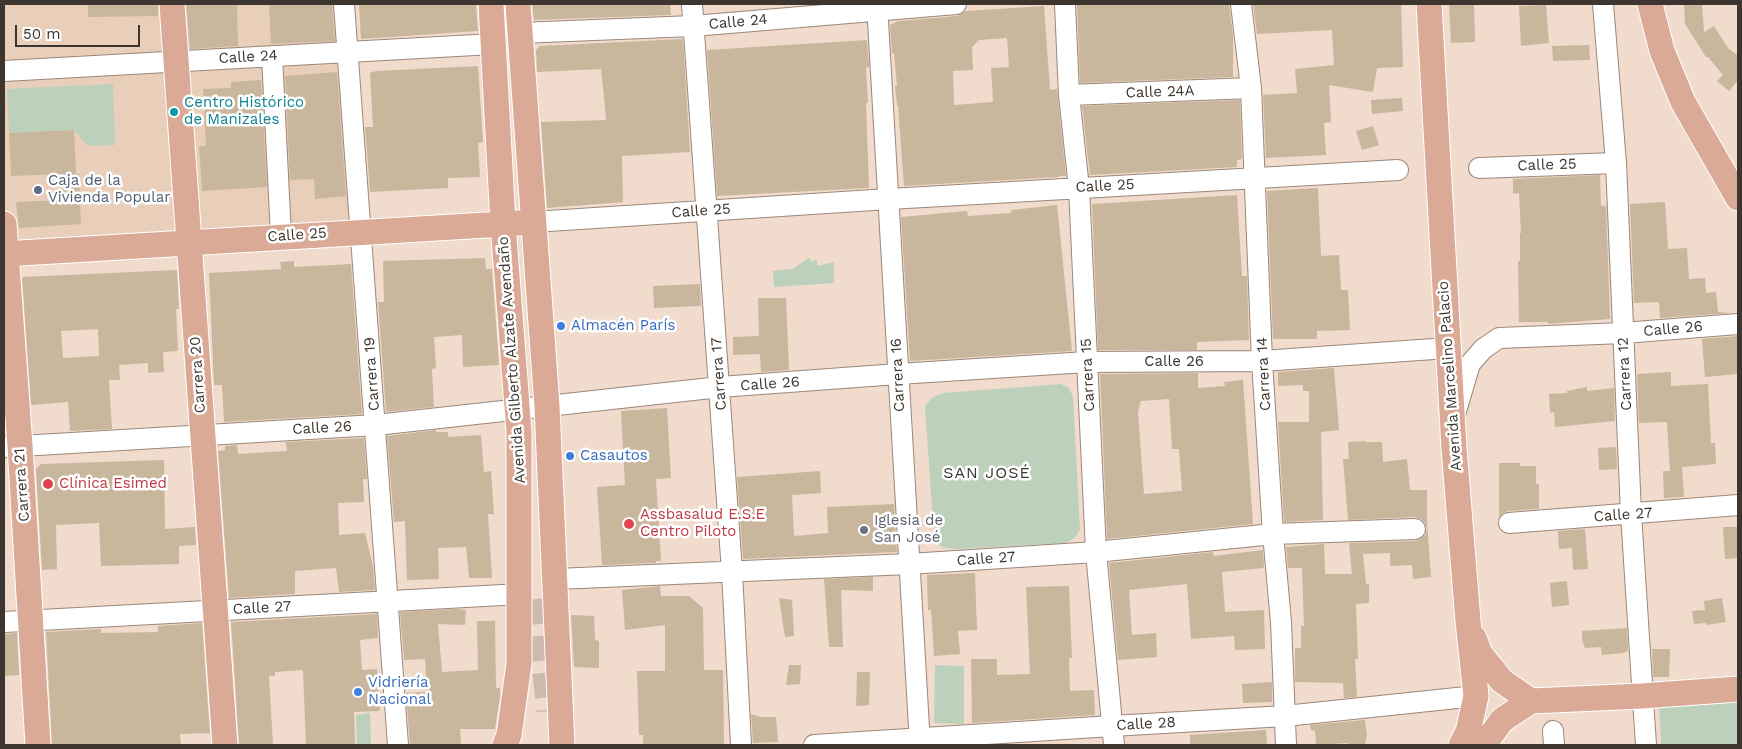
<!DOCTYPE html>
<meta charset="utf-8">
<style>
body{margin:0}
#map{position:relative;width:1742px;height:749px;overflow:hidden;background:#f0dbcc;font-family:"Work Sans",sans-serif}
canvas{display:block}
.frame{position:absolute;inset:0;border:5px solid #3d352f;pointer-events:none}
.scale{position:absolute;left:15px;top:25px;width:125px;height:22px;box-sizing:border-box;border:2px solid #3d352f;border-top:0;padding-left:6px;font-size:15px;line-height:18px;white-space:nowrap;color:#3d352f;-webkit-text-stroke:4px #fff;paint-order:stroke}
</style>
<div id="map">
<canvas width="1742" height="749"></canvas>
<div class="frame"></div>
<div class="scale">50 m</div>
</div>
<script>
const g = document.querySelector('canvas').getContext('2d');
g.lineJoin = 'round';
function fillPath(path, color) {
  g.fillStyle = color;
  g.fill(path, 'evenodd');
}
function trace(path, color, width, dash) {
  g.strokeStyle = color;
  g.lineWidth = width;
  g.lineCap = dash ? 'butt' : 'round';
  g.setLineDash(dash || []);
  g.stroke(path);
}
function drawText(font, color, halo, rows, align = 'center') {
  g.font = font + ' "Work Sans",sans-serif';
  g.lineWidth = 5;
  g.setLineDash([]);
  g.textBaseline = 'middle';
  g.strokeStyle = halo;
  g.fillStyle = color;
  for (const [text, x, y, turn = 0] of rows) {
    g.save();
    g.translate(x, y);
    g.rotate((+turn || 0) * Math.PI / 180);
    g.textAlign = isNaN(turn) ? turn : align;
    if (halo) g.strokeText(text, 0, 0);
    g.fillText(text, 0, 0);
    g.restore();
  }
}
const built = new Path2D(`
 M 4,4 L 336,4 L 354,220 L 4,245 Z`);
const green = new Path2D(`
 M 113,84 L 115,145 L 88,146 L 74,130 L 9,133 L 7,89 Z
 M 809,258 L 811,262 L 817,259 L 817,266 L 834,262 L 834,283 L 774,287 L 773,271 L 792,269 Z
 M 1061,384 L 1069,388 L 1073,397 L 1080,529 C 1077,537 1073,540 1065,543 L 954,549 C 943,548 939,547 934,537 L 925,407 C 930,398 934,396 944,393 Z
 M 935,665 L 964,666 L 964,724 L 934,723 Z
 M 1659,702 L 1738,702 L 1738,745 L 1661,745 Z
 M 370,713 L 371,745 L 357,745 L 356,715 Z`);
const building = new Path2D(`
 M 88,4 L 158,4 L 158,16 L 88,17 Z
 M 186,4 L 237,4 L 238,46 L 190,49 Z
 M 269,4 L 332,4 L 335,41 L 271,44 Z
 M 359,4 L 476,4 L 478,31 L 361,39 Z
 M 532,4 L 670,4 L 671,15 L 534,20 Z
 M 1077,4 L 1229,4 L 1233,35 L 1233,77 L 1080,83 Z
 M 1253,4 L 1401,4 L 1403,67 L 1377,68 L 1373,92 L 1329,85 L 1331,122 L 1324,123 L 1326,155 L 1266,158 L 1263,95 L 1297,93 L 1295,69 L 1334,65 L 1332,30 L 1257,34 Z
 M 1449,4 L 1474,4 L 1475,42 L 1451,43 Z
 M 1684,4 L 1702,4 L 1704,32 L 1714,26 L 1728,48 L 1738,56 L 1738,80 L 1729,91 L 1717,81 L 1723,75 L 1708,57 L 1706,57 L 1685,24 Z
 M 1546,5 L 1549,43 L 1521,46 L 1519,6 Z
 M 1044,6 L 1050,90 L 1057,89 L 1066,176 L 1059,176 L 1059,177 L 904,186 L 898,106 L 897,106 L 895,86 L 897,86 L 894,53 L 892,54 L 890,25 L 898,21 L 957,16 L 965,11 ZM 1007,38 L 1009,67 L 991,68 L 993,102 L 954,105 L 953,71 L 973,70 L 972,47 L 979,40 Z
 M 683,39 L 690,152 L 622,156 L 623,202 L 547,208 L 541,122 L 606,120 L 604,97 L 601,69 L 537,72 L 536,50 L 540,46 Z
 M 867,40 L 869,67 L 866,68 L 868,103 L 866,103 L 869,188 L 717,196 L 707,50 Z
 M 1589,45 L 1590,60 L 1553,61 L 1552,46 Z
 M 478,66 L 483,142 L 478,143 L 480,177 L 448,178 L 448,188 L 370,192 L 365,127 L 373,127 L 370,73 L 376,71 Z
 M 337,72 L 346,196 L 315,199 L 314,179 L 290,180 L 285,76 Z
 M 261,80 L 267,187 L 202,191 L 199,146 L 206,146 L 203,89 L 231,88 L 231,82 Z
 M 1402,98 L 1403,111 L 1372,114 L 1371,100 Z
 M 1240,100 L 1242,159 L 1237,160 L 1237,167 L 1090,175 L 1082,106 Z
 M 1373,126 L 1379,145 L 1362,150 L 1356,131 Z
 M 74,130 L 76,174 L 79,174 L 81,224 L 19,228 L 16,202 L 63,200 L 62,174 L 11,176 L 9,133 Z
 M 1600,175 L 1601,206 L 1606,206 L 1610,319 L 1548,324 L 1548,322 L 1519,322 L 1518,261 L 1520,261 L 1520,233 L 1521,233 L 1519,193 L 1513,194 L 1513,179 Z
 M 1318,188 L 1321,256 L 1339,255 L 1341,290 L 1348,290 L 1350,330 L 1317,331 L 1317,339 L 1273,339 L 1267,191 Z
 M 1237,195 L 1242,276 L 1247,276 L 1249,340 L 1197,342 L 1197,350 L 1098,350 L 1092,204 Z
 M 1665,202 L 1668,249 L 1687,248 L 1689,279 L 1705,278 L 1706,293 L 1716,292 L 1718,312 L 1731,313 L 1660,318 L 1659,302 L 1634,303 L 1630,204 Z
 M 1057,205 L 1072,351 L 910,361 L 901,217 L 967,211 L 968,216 L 1011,213 L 1011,210 Z
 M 485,258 L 486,269 L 492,269 L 499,365 L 463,367 L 462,335 L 434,337 L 436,368 L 432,369 L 434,407 L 386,412 L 378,302 L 384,302 L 383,261 Z
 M 294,261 L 294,267 L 351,264 L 362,414 L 224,422 L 222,385 L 214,385 L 209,273 L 281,269 L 280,262 Z
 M 177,270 L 179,309 L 176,309 L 178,351 L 163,352 L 164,372 L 148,373 L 148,363 L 119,365 L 120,380 L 109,380 L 112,429 L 70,431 L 68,402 L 31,405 L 22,277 ZM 98,329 L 99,356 L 63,358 L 61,331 Z
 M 700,284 L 701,306 L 654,308 L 653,286 Z
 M 758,298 L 786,298 L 789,370 L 761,372 L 760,354 L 733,355 L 733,337 L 759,336 Z
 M 1738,336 L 1738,374 L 1705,377 L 1702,339 Z
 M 1334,368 L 1339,430 L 1321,432 L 1323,520 L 1284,522 L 1278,422 L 1309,422 L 1309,391 L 1303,391 L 1303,385 L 1278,386 L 1278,372 Z
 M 1671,372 L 1671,386 L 1708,384 L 1711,443 L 1715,443 L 1716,464 L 1682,467 L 1684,497 L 1664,498 L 1663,471 L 1670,471 L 1667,422 L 1639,423 L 1637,374 Z
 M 1198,373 L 1198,388 L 1225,386 L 1224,382 L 1243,380 L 1253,524 L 1107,539 L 1100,374 ZM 1169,399 L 1172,449 L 1179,449 L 1182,491 L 1144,494 L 1138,412 L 1141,401 Z
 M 1587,387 L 1587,391 L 1614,388 L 1615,421 L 1555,427 L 1554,412 L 1550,413 L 1549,394 L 1567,393 L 1567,391 Z
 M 667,408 L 671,478 L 656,479 L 661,561 L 656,561 L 656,563 L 602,565 L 597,487 L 625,485 L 621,411 Z
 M 436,430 L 436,432 L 448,432 L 448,437 L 481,435 L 484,472 L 491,471 L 494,514 L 488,514 L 492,578 L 469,578 L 466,547 L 438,548 L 439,579 L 407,580 L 405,521 L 394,522 L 387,436 Z
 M 364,438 L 367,479 L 363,479 L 364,502 L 338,503 L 339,535 L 365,533 L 373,566 L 375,590 L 339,592 L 336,568 L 295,571 L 295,594 L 229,598 L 218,451 L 225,450 L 225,446 L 237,445 L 238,454 L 287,451 L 286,442 Z
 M 1365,441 L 1365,442 L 1382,442 L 1383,462 L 1407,459 L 1410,490 L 1427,490 L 1427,521 L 1431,577 L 1413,579 L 1412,565 L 1390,566 L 1390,553 L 1363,554 L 1366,584 L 1369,584 L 1369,603 L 1356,604 L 1358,659 L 1355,659 L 1357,697 L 1344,698 L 1343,683 L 1295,682 L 1295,648 L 1301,648 L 1301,626 L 1304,626 L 1302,568 L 1288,568 L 1286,547 L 1324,544 L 1325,574 L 1352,574 L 1349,543 L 1415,541 L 1421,539 L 1425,535 L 1427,529 L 1425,523 L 1421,519 L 1415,517 L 1348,520 L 1343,459 L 1349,459 L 1348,442 Z
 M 1616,447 L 1617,469 L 1599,470 L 1598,448 Z
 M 164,460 L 165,529 L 195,527 L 196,545 L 179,546 L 179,564 L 101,566 L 99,523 L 56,525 L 57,569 L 42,570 L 36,469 L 41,464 Z
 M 1499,463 L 1520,463 L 1520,466 L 1536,466 L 1536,484 L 1539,484 L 1539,509 L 1508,511 L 1503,513 L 1499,517 Z
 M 820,471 L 821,493 L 792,495 L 794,536 L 828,533 L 827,507 L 894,504 L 897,552 L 743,559 L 737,477 Z
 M 1723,527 L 1738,527 L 1738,558 L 1725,559 Z
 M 1585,529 L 1588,569 L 1573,570 L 1572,548 L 1559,549 L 1558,531 Z
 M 1263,550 L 1264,568 L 1222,572 L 1225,612 L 1264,610 L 1265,649 L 1235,650 L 1234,636 L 1191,639 L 1187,584 L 1129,590 L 1132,635 L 1156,633 L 1157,657 L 1118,660 L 1109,563 L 1213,552 L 1214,556 Z
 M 975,573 L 977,630 L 958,631 L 960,654 L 934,656 L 931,610 L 928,610 L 927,575 Z
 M 873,577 L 873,591 L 841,590 L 843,647 L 829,647 L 824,579 Z
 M 1567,581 L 1569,605 L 1552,607 L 1550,583 Z
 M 660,586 L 661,596 L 689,596 L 703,608 L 704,670 L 723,670 L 724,745 L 643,745 L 643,735 L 639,735 L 637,671 L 665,671 L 665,625 L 625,630 L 622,590 Z
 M 1069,586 L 1072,658 L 1069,658 L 1070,691 L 1094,690 L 1095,715 L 972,723 L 971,659 L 997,659 L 997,675 L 1030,674 L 1026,587 Z
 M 779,598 L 792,600 L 794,636 L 785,637 Z
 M 1722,598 L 1726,622 L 1707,625 L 1706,623 L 1694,624 L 1692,611 L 1705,610 L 1704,601 Z
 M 456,609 L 466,610 L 465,625 L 438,624 L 442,672 L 478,670 L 477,621 L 495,621 L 496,688 L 500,688 L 500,697 L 495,729 L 460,729 L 461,745 L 410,745 L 406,693 L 427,692 L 425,659 L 404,660 L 400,612 Z
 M 377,614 L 378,638 L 360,640 L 362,670 L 377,669 L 380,711 L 354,712 L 355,745 L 306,745 L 303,670 L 275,672 L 275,676 L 269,676 L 273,745 L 239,745 L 231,622 Z
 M 571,615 L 594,616 L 595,640 L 599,641 L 599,668 L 574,667 Z
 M 202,623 L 210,733 L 180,734 L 181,745 L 52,745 L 46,632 L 101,629 L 101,633 L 158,632 L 158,626 Z
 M 1627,628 L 1628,651 L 1623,653 L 1602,655 L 1601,647 L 1585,648 L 1582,640 L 1582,631 Z
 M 17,633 L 19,675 L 4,676 L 4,634 Z
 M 1652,649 L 1670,649 L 1669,677 L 1653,677 Z
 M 789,665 L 801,665 L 800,684 L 786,685 Z
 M 857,672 L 870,672 L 869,705 L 856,706 Z
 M 1272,682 L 1272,702 L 1243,703 L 1242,684 Z
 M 751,714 L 761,717 L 776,717 L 778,742 L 753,743 Z
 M 1365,720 L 1367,736 L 1365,745 L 1349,745 L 1348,743 L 1316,745 L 1315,731 L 1311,730 L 1310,725 Z
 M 1266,730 L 1267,745 L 1190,745 L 1190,735 Z`);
const majorTunnel = new Path2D(`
 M 537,599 L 549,711`);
const minor = new Path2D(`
 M 344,4 L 398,745
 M 692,4 L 732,572 L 741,745
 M 877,4 L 920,745
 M 1065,4 L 1069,95 L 1079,188 L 1096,552 L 1114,745
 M 1241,4 L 1251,88 L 1262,361 L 1273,534 L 1281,622 L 1286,745
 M 1603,4 L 1616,163 L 1631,514 L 1646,745
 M 520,33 L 693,26 L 956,4
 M 272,56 L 281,236
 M 4,71 L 493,44
 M 1069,95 L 1251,88
 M 1479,168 L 1616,163
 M 533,222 L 889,199 L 1398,170
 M 1456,411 L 1470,364 L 1483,349 L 1499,338 L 1623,333 L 1738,324
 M 4,447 L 376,425 L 720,387 L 898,374 L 1087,362 L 1262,361 L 1448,348
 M 1509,523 L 1738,505
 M 556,579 L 909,564 L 1096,552 L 1273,534 L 1415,529
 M 4,622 L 521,594
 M 1553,731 L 1554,745
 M 814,745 L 1112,726 L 1285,716 L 1476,696`);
const major = new Path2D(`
 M 172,4 L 225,745
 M 491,4 L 503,224 L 519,432 L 519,664 L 509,735 L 505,745
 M 518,4 L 547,406 L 562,745
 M 1429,4 L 1454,448 L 1468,621 L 1476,696 L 1468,732 L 1461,745
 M 1650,4 L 1662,51 L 1683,102 L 1738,198
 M 4,224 L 20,446 L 38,745
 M 4,254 L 520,223
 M 1474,638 L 1480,654 L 1502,681 L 1531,701
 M 1484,745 L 1502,720 L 1531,701 L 1642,696 L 1738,689`);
const markers = [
 [174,112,5,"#0f9aa8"],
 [38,190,5,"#5c6f8a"],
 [561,326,5,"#3f7fe0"],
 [570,456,5,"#3f7fe0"],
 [48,484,6,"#e0444e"],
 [629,524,6,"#e0444e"],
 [864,530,5,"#6b7280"],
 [358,692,5,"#3f7fe0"]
];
const streetNames = [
 ["Calle 24",738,22,-5],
 ["Calle 24",248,57,-3],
 ["Calle 24A",1160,92,-2],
 ["Calle 25",1547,165,-2],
 ["Calle 25",1105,186,-3],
 ["Calle 25",701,211,-4],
 ["Calle 25",297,235,-4],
 ["Calle 26",1673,329,-5],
 ["Avenida Gilberto Alzate Avendaño",512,360,-94],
 ["Calle 26",1174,362],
 ["Carrera 19",372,374,-94],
 ["Carrera 17",719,374,-94],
 ["Carrera 14",1264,374,-93],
 ["Carrera 12",1625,374,-93],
 ["Carrera 20",198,375,-94],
 ["Carrera 16",898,375,-93],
 ["Carrera 15",1088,375,-93],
 ["Avenida Marcelino Palacio",1450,376,-94],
 ["Calle 26",770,384,-4],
 ["Calle 26",322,428,-3],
 ["Carrera 21",22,485,-94],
 ["Calle 27",1623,515,-4],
 ["Calle 27",986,559,-4],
 ["Calle 27",262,608,-3],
 ["Calle 28",1146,724,-3]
];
const cultureNames = [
 ["Centro Histórico",184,103],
 ["de Manizales",184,120]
];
const serviceNames = [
 ["Caja de la",48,181],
 ["Vivienda Popular",48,198]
];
const shopNames = [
 ["Almacén París",571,326],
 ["Casautos",580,456],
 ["Vidriería",368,683],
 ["Nacional",368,700]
];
const healthNames = [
 ["Clínica Esimed",59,484],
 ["Assbasalud E.S.E",640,515],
 ["Centro Piloto",640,532]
];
const worshipNames = [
 ["Iglesia de",874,521],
 ["San José",874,538]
];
const neighbourhoodNames = [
 ["SAN JOSÉ",987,473]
];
fillPath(built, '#e9ceba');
fillPath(green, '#bcd0bc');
fillPath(building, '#c8b79c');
trace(majorTunnel, '#ccbaad', 25, [25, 12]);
trace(minor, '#9b887a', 22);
trace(major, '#fff', 27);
trace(minor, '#fff', 20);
trace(major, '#daaa97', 25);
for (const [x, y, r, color] of markers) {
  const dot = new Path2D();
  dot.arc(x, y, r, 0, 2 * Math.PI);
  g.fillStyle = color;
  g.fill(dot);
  trace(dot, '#fff', 2);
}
drawText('15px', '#3d352f', '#fff', streetNames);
drawText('15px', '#0d838f', '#fff', cultureNames, 'left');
drawText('15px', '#4e5e75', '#fff', serviceNames, 'left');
drawText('15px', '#366cbe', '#fff', shopNames, 'left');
drawText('15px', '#be3a42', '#fff', healthNames, 'left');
drawText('15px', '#5b616d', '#fff', worshipNames, 'left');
g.letterSpacing = '1px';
drawText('16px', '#3d352f', '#fff', neighbourhoodNames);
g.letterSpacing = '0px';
</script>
